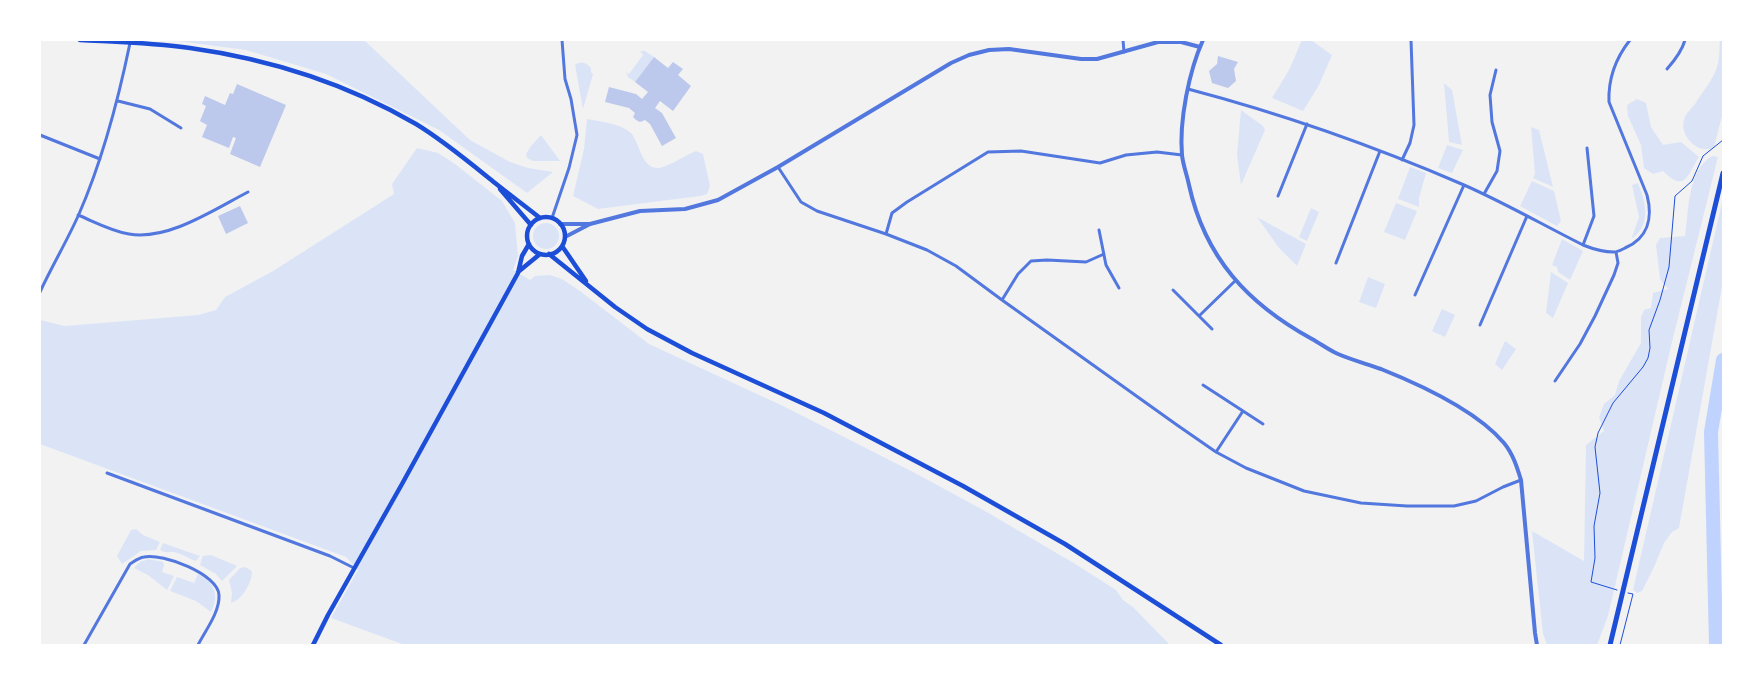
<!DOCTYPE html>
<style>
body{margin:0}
#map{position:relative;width:1763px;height:685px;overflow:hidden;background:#f2f2f2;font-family:"Work Sans",sans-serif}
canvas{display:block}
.frame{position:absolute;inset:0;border:41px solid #fff;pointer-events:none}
</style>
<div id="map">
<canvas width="1763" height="685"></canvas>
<div class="frame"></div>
</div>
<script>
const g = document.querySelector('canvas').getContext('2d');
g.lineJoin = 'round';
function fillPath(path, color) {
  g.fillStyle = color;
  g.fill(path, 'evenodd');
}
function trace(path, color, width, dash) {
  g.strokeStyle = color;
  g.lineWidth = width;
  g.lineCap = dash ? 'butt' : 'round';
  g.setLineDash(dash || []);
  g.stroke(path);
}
const green = new Path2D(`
 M 170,40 L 364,40 L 470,140 L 510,162 L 528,168 L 553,172 L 527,193 L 439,130 L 326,74 L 246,50 Z
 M 1302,40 L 1311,40 L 1332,55 L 1319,85 L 1303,111 L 1272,98 L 1289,70 Z
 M 1720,40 L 1723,40 L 1723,112 L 1714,147 C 1699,156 1679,136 1684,120 C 1685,114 1691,109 1695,104 C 1701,94 1714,78 1717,67 C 1720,59 1719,49 1720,40 Z
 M 640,51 L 645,51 L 654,57 L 635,82 L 628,77 L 626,72 L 629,74 L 643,55 Z
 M 578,63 C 584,62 587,63 591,68 L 591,72 L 593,74 L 583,109 L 575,65 Z
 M 1444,83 L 1452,90 L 1462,145 L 1449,142 Z
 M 1637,99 L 1646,103 L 1651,127 L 1663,145 L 1681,142 L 1699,157 C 1687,176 1685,193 1663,171 L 1653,174 L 1644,168 L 1641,145 L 1628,116 L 1627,105 Z
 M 1241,110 L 1263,126 L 1265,130 L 1241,185 L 1237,155 Z
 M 587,119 C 601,122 620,123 631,133 C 640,143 641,168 658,168 C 666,168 686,155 696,151 L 703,154 L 710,186 L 707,194 L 700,196 L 598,209 L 573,196 L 584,149 Z
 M 1531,127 L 1539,130 L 1553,187 L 1533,178 L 1535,174 Z
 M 541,135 L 560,161 L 533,161 L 527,158 L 526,154 L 531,146 Z
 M 1447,145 L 1463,150 L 1452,173 L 1438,168 Z
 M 417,148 L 438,153 L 455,164 L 502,201 L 515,223 L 518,256 L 513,270 L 530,280 L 535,276 L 550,275 L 562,279 L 580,291 L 649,344 L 783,406 L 915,473 L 985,511 L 1077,565 L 1116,590 L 1123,600 L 1133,607 L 1170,645 L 405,645 L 331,618 L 358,570 L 346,557 L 40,444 L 40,320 L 65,326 L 198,315 L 216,310 L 225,297 L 273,271 L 394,194 L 392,184 Z
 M 1712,156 L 1718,157 L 1671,346 L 1608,616 L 1597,645 L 1547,645 L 1543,634 L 1532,531 L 1584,561 L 1586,445 L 1604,431 L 1599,417 L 1604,404 L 1615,395 L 1619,381 L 1641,343 L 1641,317 L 1644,310 L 1651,308 L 1653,293 L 1668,289 L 1660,279 L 1656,245 L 1660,238 L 1685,236 C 1689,210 1687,171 1712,156 Z
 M 1410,167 L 1426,173 L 1419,198 L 1419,207 L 1398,199 Z
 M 1532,181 L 1554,191 L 1561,221 L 1557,226 L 1520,206 Z
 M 1638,183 C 1645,201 1652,223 1633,238 L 1632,237 L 1639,217 L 1632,185 Z
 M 1723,198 L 1723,281 L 1679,528 L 1672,532 L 1664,543 L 1654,567 L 1642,591 L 1637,593 L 1633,590 L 1635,581 Z
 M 1396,203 L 1417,211 L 1405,240 L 1384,232 Z
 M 1311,208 L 1319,212 L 1307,241 L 1299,237 Z
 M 1257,217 L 1306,244 L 1297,266 L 1279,248 Z
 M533 236a13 13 0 1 1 26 0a13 13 0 1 1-26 0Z
 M 1562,239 L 1583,251 L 1570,280 L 1558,272 L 1557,267 L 1552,265 Z
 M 1551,272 L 1568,283 L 1553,318 L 1546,313 Z
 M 1368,277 L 1385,284 L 1376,308 L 1359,302 Z
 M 1442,309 L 1455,315 L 1445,337 L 1432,331 Z
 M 1505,341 L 1516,349 L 1502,370 L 1495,364 Z
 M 136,529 L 143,535 L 160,542 L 156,550 L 141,551 L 122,564 L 117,556 L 131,530 Z
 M 163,543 L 200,556 L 196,561 C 189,559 179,552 172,552 C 166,552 166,553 160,550 Z
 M 211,555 L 237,566 L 222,581 L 216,574 L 200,565 L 203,556 Z
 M 149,559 L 163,562 L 164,565 L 162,572 L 174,576 L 167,590 L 148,575 L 134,568 L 140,562 Z
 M 245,567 L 252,571 C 252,583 242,600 231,603 L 232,593 L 229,580 L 240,568 Z
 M 198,574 C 214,581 220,596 211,612 L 196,601 L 170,591 L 177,577 L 194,583 Z`);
const river = new Path2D(`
 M 1716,645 L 1711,432 L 1723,360`);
const building = new Path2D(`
 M 1218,56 L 1238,62 L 1234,69 L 1236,81 L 1228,88 L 1212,83 L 1209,71 L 1217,64 Z
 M 654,57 L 668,68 L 673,62 L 683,69 L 678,75 L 691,86 L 673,111 L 660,101 L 655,108 L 662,113 L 676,138 L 662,146 L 650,124 L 645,120 L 640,122 L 636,120 L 633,117 L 635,113 L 629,108 L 605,102 L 609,87 L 636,94 L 642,99 L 648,92 L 635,82 Z
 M 237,84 L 286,105 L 260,167 L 230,154 L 236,138 L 233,137 L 229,148 L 202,137 L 207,125 L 200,121 L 206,106 L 202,104 L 205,96 L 225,105 L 230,93 L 233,94 Z
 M 240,206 L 248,223 L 226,234 L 218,216 Z`);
const path = new Path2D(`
 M 1617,590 L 1591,582 L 1595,558 L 1594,526 L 1600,493 L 1595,447 L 1598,433 L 1613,403 L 1643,367 L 1648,358 L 1650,348 L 1649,330 L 1660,300 L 1669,267 L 1675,196 L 1692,181 L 1703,156 L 1723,140
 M 1620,645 L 1633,594 L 1628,593`);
const minor = new Path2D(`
 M 1123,40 L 1124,52
 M 1667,69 C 1675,60 1682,51 1685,40
 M 1188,89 C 1283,114 1374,146 1464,185 C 1505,203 1543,225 1583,245 C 1593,249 1603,252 1614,252 C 1618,252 1621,250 1625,248 C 1648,238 1653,218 1647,195 L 1609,102 C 1608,78 1615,59 1630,40
 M 118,101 L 150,109 L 181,128
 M 40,135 L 100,159
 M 1402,160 L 1410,143 L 1414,125 L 1411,40
 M 778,167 L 801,202 L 817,211 L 886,234 L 927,250 L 956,266 L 1002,300 L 1177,425 L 1216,452 L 1246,468 L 1304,491 L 1361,503 L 1407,506 L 1454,506 L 1476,501 L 1503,487 L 1521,480
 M 1484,194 L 1497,171 L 1500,151 L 1492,122 L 1490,95 L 1496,70
 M 1278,196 L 1307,124
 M 78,215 C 95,222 111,231 129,234 C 168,241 215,209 248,192
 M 552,218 L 569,168 L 577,135 L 571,99 L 565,79 L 562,40
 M 1099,230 L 1106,265 L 1119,288
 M 886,234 L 892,213 L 907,202 L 988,152 L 1021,151 L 1100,163 L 1126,155 L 1157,152 L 1182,155
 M 1583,245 L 1594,216 L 1587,148
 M 1336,263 L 1380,151
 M 1173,290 L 1212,329
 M 40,292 C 52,266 67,241 79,214 C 103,159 118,101 130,43
 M 1415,295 L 1464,185
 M 1002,300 L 1018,274 L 1031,261 L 1047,260 L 1086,262 L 1104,254
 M 1199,316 L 1235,281
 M 1480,325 L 1527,216
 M 1555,381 L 1580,344 L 1595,316 L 1614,275 L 1618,263 L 1616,252
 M 1203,385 L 1263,424
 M 1216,452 L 1243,411
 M 107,473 L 330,556 L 354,568
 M 84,645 L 130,564 C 135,561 138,558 144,557 C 163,553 218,574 219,595 C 220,612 205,631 198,645`);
const tertiary = new Path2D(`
 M 1203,40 C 1189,71 1179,121 1182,155 C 1183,165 1187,175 1189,185 C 1205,258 1248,304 1312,339 C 1321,344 1329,350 1338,354 C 1352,360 1367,364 1381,369 C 1421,385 1476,410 1504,443 C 1513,454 1517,467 1521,480 L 1535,633 L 1537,645
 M 560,224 L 590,224 L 640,211 L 685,209 L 718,200 L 778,167 L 951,63 L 969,55 L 989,50 L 1009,49 L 1081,59 L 1097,59 L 1158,42 L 1181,42 L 1200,47
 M 565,237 L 590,224`);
const secondary = new Path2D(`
 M 80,40 C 117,42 154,43 190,48 C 269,59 347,84 416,124 C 444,141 469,162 495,183 C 510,195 525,206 540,218
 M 500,189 L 531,225
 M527 236a19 19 0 1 1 38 0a19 19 0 1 1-38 0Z
 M 562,246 L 586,281
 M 549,254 L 615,307 L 647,329 L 692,353 L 824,413 L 963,486 L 1065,544 L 1221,645
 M 518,272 L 540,254
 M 313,645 L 328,615 L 402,484 L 518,273 L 522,256 L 529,244`);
const trunk = new Path2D(`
 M 1610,645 L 1723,173`);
fillPath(green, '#dbe4f7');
trace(river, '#bfd3fe', 14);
fillPath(building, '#bdc9ec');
trace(path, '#1d4ed8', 1);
trace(minor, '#5277de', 3);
trace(tertiary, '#5277de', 4);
trace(secondary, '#1d4ed8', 4.5);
trace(trunk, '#1d4ed8', 5);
</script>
